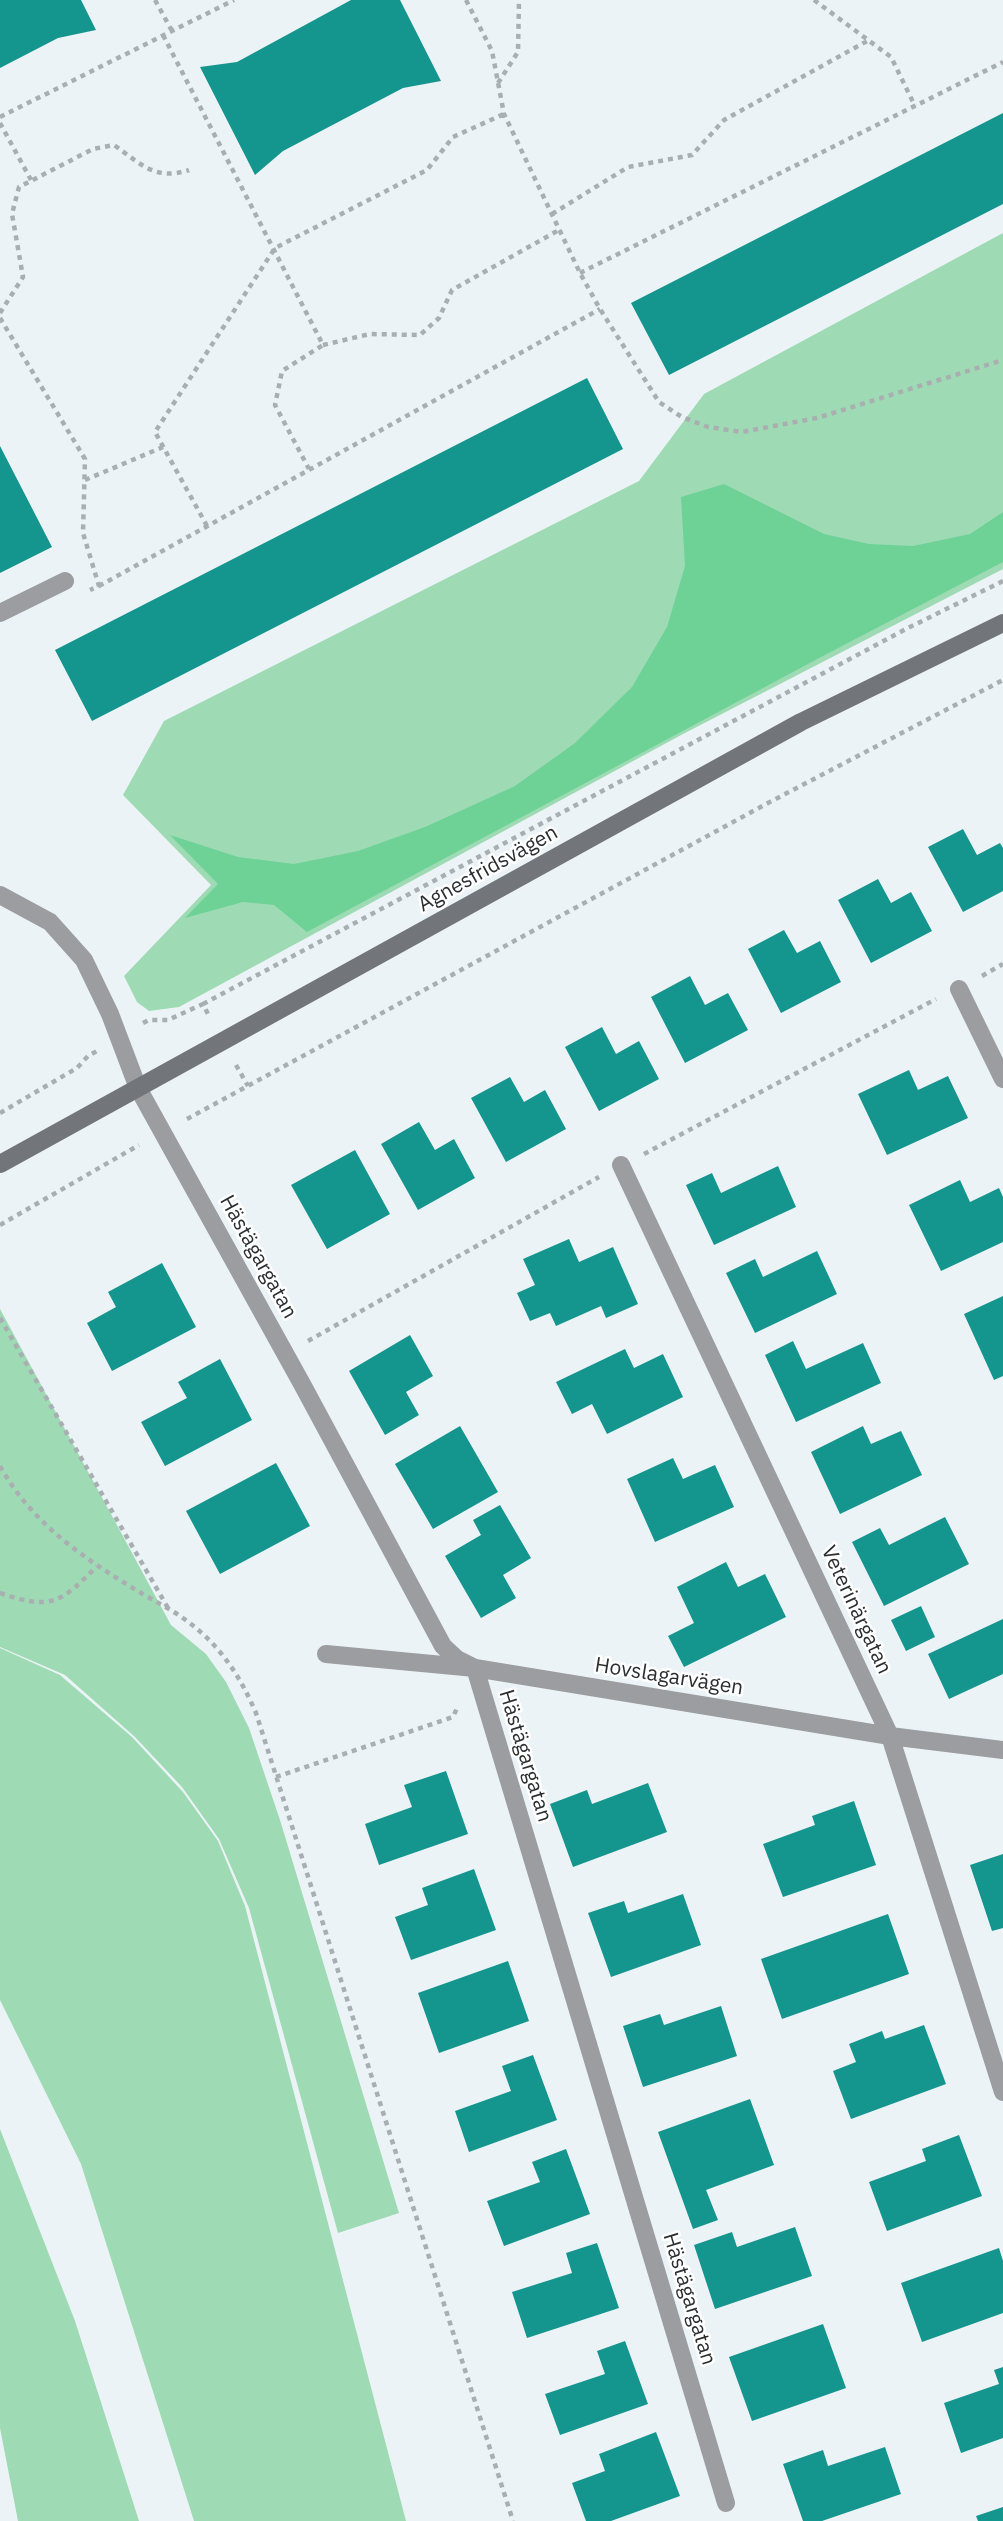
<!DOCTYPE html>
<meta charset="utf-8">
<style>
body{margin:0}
canvas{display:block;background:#ebf3f6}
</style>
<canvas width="1003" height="2521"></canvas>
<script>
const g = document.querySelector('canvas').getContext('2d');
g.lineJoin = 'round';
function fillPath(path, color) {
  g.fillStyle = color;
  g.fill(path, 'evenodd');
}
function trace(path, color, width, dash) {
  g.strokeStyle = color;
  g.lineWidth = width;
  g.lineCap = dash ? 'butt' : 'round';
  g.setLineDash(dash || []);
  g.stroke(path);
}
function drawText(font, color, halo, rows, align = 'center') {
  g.font = font + ' "IBM Plex Sans",sans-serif';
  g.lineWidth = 5;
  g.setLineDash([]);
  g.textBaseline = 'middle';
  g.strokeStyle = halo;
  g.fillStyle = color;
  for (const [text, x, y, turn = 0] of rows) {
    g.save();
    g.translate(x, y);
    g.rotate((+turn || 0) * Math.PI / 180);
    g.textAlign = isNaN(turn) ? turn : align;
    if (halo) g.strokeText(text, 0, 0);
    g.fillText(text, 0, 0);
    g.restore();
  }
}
const green = new Path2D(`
 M 1003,233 L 1003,569 L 683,734 L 179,1007 L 149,1011 L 137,1002 L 124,976 L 211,885 L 123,795 L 164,721 L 639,481 L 704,394 Z
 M 0,1309 L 171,1625 L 206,1654 L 226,1682 L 249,1728 L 280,1820 L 399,2213 L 338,2233 L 249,1908 L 219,1839 L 182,1787 L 135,1737 L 65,1675 L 0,1647 Z
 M 0,1648 L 60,1675 L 132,1737 L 183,1792 L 218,1841 L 245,1906 L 406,2521 L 194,2521 L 81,2164 L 0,2000 Z
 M 0,2129 L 75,2321 L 139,2521 L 18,2521 L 0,2428 Z`);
const forest = new Path2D(`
 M 724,484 L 824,534 L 869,544 L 913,546 L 970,534 L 1003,512 L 1003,562 L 821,657 L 307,932 L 274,905 L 243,902 L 185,918 L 218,884 L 170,835 L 238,857 L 294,864 L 358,851 L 425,827 L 515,786 L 575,743 L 632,687 L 667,627 L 685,566 L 681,497 Z`);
const building = new Path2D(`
 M 0,0 L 81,0 L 96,30 L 58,38 L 0,68 Z
 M 351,0 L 400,0 L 441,81 L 403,88 L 283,151 L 255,175 L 200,67 L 237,62 Z
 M 1003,113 L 1003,204 L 669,375 L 631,303 Z
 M 587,378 L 623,449 L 92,721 L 55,650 Z
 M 0,446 L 52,547 L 0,573 Z
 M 963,829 L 977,855 L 1000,843 L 1003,848 L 1003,891 L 963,912 L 928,847 Z
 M 878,879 L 891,903 L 911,892 L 932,931 L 871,963 L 838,900 Z
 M 784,930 L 797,953 L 820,941 L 841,982 L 781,1013 L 748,949 Z
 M 690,976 L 705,1005 L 728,993 L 748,1030 L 685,1063 L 651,997 Z
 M 602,1027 L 616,1054 L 639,1041 L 659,1079 L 599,1111 L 565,1047 Z
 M 909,1070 L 918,1090 L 948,1076 L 968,1118 L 887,1155 L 858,1094 Z
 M 510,1077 L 524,1102 L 545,1090 L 566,1129 L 506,1162 L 471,1098 Z
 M 419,1122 L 435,1150 L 454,1139 L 475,1178 L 418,1210 L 381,1144 Z
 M 355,1150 L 390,1214 L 327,1249 L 291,1185 Z
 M 778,1166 L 796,1207 L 714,1245 L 686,1185 L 712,1173 L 721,1193 Z
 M 960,1180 L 970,1202 L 999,1188 L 1003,1197 L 1003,1242 L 941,1271 L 909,1205 Z
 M 569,1239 L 579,1262 L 613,1247 L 638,1304 L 606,1318 L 601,1306 L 556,1326 L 550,1313 L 530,1321 L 517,1293 L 535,1285 L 523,1259 Z
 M 817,1251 L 837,1294 L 755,1333 L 726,1273 L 755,1259 L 763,1277 Z
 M 162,1263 L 196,1327 L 112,1371 L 87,1323 L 116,1307 L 108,1292 Z
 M 1003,1296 L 1003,1376 L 994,1380 L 964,1314 Z
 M 410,1335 L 433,1376 L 406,1392 L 419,1415 L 385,1435 L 349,1371 Z
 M 793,1341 L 806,1369 L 863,1343 L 881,1383 L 796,1422 L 765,1355 Z
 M 625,1349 L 634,1368 L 663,1354 L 683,1397 L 607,1434 L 592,1404 L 572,1414 L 556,1382 Z
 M 220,1359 L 252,1420 L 165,1466 L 141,1422 L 187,1398 L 178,1382 Z
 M 460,1426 L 498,1492 L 433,1529 L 395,1464 Z
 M 863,1426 L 871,1444 L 901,1431 L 922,1475 L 840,1514 L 811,1452 Z
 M 673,1458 L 683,1479 L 715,1465 L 734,1507 L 655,1542 L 627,1479 Z
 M 276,1463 L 310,1526 L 220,1574 L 186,1511 Z
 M 500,1505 L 531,1558 L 503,1575 L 516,1598 L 481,1618 L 445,1556 L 481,1535 L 473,1520 Z
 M 945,1517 L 969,1564 L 884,1606 L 852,1542 L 880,1528 L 889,1545 Z
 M 726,1562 L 738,1587 L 765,1574 L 786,1617 L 684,1667 L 668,1636 L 694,1623 L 677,1587 Z
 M 921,1606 L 935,1637 L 906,1651 L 891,1620 Z
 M 1003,1619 L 1003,1674 L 949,1699 L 928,1654 Z
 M 446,1771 L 468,1834 L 379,1865 L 365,1824 L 412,1807 L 404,1785 Z
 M 648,1783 L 667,1832 L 573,1867 L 550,1804 L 587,1790 L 592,1804 Z
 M 854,1801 L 876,1865 L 783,1897 L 763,1844 L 815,1825 L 812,1816 Z
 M 1003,1854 L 1003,1928 L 992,1931 L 970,1865 Z
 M 474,1869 L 496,1930 L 411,1960 L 395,1917 L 428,1905 L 422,1888 Z
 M 683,1894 L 701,1945 L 611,1977 L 588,1913 L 624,1901 L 628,1913 Z
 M 888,1914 L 909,1974 L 782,2019 L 761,1959 Z
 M 508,1961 L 529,2021 L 439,2053 L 418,1993 Z
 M 721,2006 L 737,2056 L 643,2087 L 623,2026 L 660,2014 L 664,2025 Z
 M 924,2025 L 946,2084 L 851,2119 L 833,2071 L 856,2062 L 849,2044 L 882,2031 L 885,2039 Z
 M 533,2055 L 557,2120 L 469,2152 L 455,2111 L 511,2091 L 502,2066 Z
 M 750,2099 L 774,2165 L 706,2190 L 718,2220 L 693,2229 L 658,2132 Z
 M 959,2135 L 982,2196 L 887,2231 L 869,2182 L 926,2161 L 922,2149 Z
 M 566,2149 L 590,2214 L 504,2246 L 487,2201 L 540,2182 L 532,2162 Z
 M 795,2227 L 812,2276 L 715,2309 L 694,2245 L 732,2232 L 737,2247 Z
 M 597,2243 L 619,2308 L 527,2338 L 512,2292 L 572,2273 L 566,2253 Z
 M 999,2248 L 1003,2261 L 1003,2313 L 922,2342 L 901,2283 Z
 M 823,2324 L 846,2388 L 752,2421 L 729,2357 Z
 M 625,2341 L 648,2404 L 560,2435 L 545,2394 L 605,2374 L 597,2351 Z
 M 1003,2367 L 1003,2438 L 961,2453 L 944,2403 L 999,2384 L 994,2370 Z
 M 656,2432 L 680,2496 L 611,2521 L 586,2521 L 572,2483 L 605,2471 L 599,2454 Z
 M 885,2447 L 901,2494 L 822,2521 L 803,2521 L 783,2464 L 823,2450 L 828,2466 Z
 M 1003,2507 L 1003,2521 L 978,2521 L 976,2516 Z`);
const path = new Path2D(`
 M 155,0 L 172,31
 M 466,0 L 492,51 L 504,114 L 580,273 L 600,309 L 659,402 L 682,417 L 708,427 L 742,432 L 817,418 L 1003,360
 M 814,0 L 891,57 L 915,106
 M 163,35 L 323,345 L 282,371 L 275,405 L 309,469
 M 498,83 L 518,52 L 519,0
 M 0,117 L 234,0
 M 0,123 L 31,180
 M 552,214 L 628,167 L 692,155 L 724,120 L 869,40
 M 580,273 L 1003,62
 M 0,313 L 23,277 L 12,214 L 19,187 L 93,149 L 114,145 C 141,164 155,181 189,170
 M 0,318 L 85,459 L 83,533 L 99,586 L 90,590
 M 323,345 L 370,334 L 420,335 L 439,318 L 452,290 L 559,230
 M 85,480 L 163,447
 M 207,526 L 155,432 L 275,248 L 427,170 L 453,137 L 504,114
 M 99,586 L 600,309
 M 982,976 L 1003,964
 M 203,1004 L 906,629 L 1003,581
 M 143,1023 L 149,1020 L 168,1020 L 203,1004 L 210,1018
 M 236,1065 L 248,1086
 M 0,1113 L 77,1068 L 88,1056 L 97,1051
 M 187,1119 L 768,803 L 1003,680
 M 644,1154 L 936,999
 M 0,1225 L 139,1145
 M 0,1318 L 168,1608
 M 308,1341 L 599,1177
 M 0,1466 C 32,1524 86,1560 141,1593 C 158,1603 176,1612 191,1624 C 222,1648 241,1678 256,1713 L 513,2521
 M 0,1593 C 51,1610 60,1604 97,1566
 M 276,1777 L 453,1717 L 458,1706`);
const service = new Path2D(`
 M 0,613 L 65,581`);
const minor = new Path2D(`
 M 0,895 L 50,922 L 84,960 L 110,1014 L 138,1088 L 302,1384 L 443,1646 L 457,1659 L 475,1668 L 726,2503
 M 959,989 L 1003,1079
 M 621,1165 L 890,1736 L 1003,2092
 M 326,1654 L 475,1668 L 890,1736 L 1003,1750`);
const secondary = new Path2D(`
 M 0,1164 L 801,722 L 1003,623`);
const streetNames = [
 ["Agnesfridsvägen",488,869,-29],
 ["Hästägargatan",258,1257,61],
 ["Veterinärgatan",856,1610,65],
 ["Hovslagarvägen",669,1677,9],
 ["Hästägargatan",525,1756,73],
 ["Hästägargatan",689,2299,73]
];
fillPath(green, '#9edbb4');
fillPath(forest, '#6ed297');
fillPath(building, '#14958d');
trace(path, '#a9afb1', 4.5, [5, 5]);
trace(service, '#9b9da0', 18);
trace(minor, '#9b9da0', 18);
trace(secondary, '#727579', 18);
drawText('21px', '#2c2f30', '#fff', streetNames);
</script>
